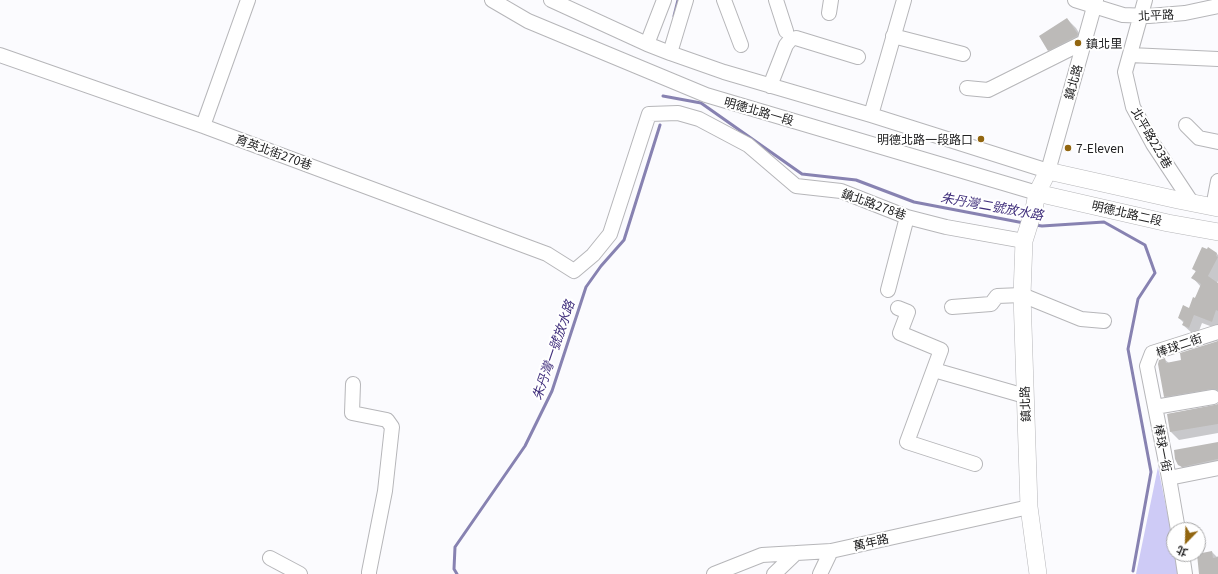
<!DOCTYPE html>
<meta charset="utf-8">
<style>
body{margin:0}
#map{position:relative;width:1218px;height:574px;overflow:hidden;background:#fbfbfe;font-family:Georgia,"Noto Sans TC",serif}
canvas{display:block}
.north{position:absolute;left:1166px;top:522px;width:40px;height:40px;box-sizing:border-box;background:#fff;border:1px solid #a6a6a7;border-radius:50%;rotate:203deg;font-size:11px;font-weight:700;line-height:16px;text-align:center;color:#212122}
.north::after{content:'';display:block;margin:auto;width:14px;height:18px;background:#926610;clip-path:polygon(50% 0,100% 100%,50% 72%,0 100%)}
</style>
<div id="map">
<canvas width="1218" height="574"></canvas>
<div class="north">北</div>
</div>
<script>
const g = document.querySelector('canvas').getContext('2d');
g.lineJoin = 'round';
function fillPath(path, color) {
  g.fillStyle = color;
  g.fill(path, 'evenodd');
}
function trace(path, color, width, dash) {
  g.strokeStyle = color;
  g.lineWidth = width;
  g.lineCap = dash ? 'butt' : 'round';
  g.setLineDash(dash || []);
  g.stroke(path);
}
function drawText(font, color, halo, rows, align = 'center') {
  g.font = font + ' Georgia,"Noto Sans TC",serif';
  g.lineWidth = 4;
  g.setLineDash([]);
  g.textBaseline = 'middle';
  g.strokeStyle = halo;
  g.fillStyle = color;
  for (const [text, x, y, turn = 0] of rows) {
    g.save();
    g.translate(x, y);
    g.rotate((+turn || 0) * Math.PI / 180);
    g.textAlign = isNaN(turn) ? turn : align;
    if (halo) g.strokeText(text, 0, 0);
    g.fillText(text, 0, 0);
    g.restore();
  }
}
const green = new Path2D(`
 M 1158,467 L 1174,546 L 1174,554 L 1176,554 L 1180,574 L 1136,574 Z`);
const shadow = new Path2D(`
 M 1067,19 L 1076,28 L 1086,44 L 1057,58 L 1049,50 Z
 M 1216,253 L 1218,255 L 1218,281 L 1217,283 L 1218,284 L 1218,329 L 1202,323 L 1197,336 L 1192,333 L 1183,325 L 1184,323 L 1179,318 L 1189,309 L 1201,287 L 1193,278 L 1196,272 L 1193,268 Z
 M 1218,341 L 1218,397 L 1173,405 L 1165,396 L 1164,359 L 1169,363 L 1182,361 Z
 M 1218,405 L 1218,433 L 1179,440 L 1171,432 L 1168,414 Z
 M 1218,443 L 1218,469 L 1187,473 L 1179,464 Z
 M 1212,552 L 1217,557 L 1218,556 L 1218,574 L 1200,574 Z`);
const stream = new Path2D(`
 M 674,16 L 678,0
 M 663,96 L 701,103 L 802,174 L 856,180 L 914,202 L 1024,223
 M 1035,225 L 1042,226 L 1104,222 L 1145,245 L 1155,273 L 1138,299 L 1128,349 L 1151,472 L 1133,571
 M 457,574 L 454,569 L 455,547 L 525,446 L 552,391 L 586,287 L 601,266 L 624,240 L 660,125`);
const building = new Path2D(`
 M 1067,18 L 1078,34 L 1077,36 L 1048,51 L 1039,36 Z
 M 1202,247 L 1207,249 L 1208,247 L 1217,253 L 1216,256 L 1218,257 L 1208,276 L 1218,283 L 1218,311 L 1216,310 L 1212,322 L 1194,315 L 1189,328 L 1182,325 L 1184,321 L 1178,318 L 1183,305 L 1189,308 L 1193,297 L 1195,298 L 1201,284 L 1191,278 L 1196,271 L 1192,269 Z
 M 1218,341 L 1218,390 L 1212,389 L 1164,397 L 1158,364 L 1159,360 L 1165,358 L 1166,363 L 1181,360 L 1180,353 Z
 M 1218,404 L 1218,424 L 1170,432 L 1167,414 L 1214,405 Z
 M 1218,442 L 1218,459 L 1182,467 L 1178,465 L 1175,459 L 1174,450 Z
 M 1212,551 L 1213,558 L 1218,557 L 1218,574 L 1199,574 L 1197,554 Z`);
const minor = new Path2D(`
 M 492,0 L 528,21 L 706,95 L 1037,193
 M 551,0 L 647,44 L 670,53 L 724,72 L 871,115 L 1048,171 L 1096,0
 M 724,0 L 741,45
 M 776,0 L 786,31
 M 1075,0 L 1123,15 L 1149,16 L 1185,13 L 1218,6
 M 1145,0 L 1125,72 L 1133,107 L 1153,144 L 1192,203
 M 829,13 L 831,0
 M 893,36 L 963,54
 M 647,44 L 664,0
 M 670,53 L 686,0
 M 0,55 L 203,126 L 547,254 L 574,271 L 593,255 L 610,234 L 649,114 L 678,113 L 699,119 L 748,145 L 796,186 L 841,191 L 907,217 L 946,227 L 1024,241
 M 1130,55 L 1218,59
 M 770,86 L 786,45 L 791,39 L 796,38 L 858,57
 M 967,88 L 988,90 L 1084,42
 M 871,115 L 904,0
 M 1186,125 L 1199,138 L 1218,142
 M 203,126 L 248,0
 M 1213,207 L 1218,181
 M 888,290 L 907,217
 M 952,307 L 991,304 L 997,296 L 1022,295 L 1081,319 L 1104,321
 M 898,308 L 908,312 L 900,333 L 941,350 L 907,442 L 975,464
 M 934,370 L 1025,396
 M 353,384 L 352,413 L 387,420 L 392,427 L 385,491 L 369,572 L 369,574
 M 1155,407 L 1213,397
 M 1169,478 L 1218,468
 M 1178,530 L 1169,478 L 1147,366 L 1152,353 L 1218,332
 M 1182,554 L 1185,574
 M 270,558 L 300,574
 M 714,574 L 762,555 L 831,551 L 1029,507
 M 774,574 L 796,553
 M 820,574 L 831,551`);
const major = new Path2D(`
 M 1037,193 L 1168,223 L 1218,232
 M 1038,574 L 1029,507 L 1022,295 L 1024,241 L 1034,209 L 1037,193 L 1048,171 L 1178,200 L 1218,208`);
const markers = [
 [1078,43,4,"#926610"],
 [981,139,4,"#926610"],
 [1068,148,4,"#926610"]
];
const streetNames = [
 ["北平路",1156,15,-3],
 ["鎮北路",1073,82,-74],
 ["明德北路一段",759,111,16],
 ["北平路223巷",1152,138,60],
 ["育英北街270巷",274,152,20],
 ["鎮北路278巷",874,204,20],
 ["明德北路二段",1127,213,13],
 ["棒球二街",1179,345,-19],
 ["鎮北路",1025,404,-92],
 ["棒球一街",1163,448,79],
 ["萬年路",871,542,-13]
];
const poiNames = [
 ["鎮北里",1086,43],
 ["明德北路一段路口",973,139,"right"],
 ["7-Eleven",1076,148]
];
const waterNames = [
 ["朱丹灣二號放水路",992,206,10],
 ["朱丹灣一號放水路",553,350,-71]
];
fillPath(green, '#cecbf6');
fillPath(shadow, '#0003');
trace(stream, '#8782b1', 3);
fillPath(building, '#bcbab8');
trace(minor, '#b6b6b9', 16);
trace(major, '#b6b6b9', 18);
trace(minor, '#fff', 14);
trace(major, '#fff', 17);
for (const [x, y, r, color] of markers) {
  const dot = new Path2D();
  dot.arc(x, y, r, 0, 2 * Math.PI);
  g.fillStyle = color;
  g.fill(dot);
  trace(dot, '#fff', 1.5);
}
drawText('12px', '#212122', '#fff', streetNames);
drawText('12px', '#212122', '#fff', poiNames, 'left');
drawText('italic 13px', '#402f7c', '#fff', waterNames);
</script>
